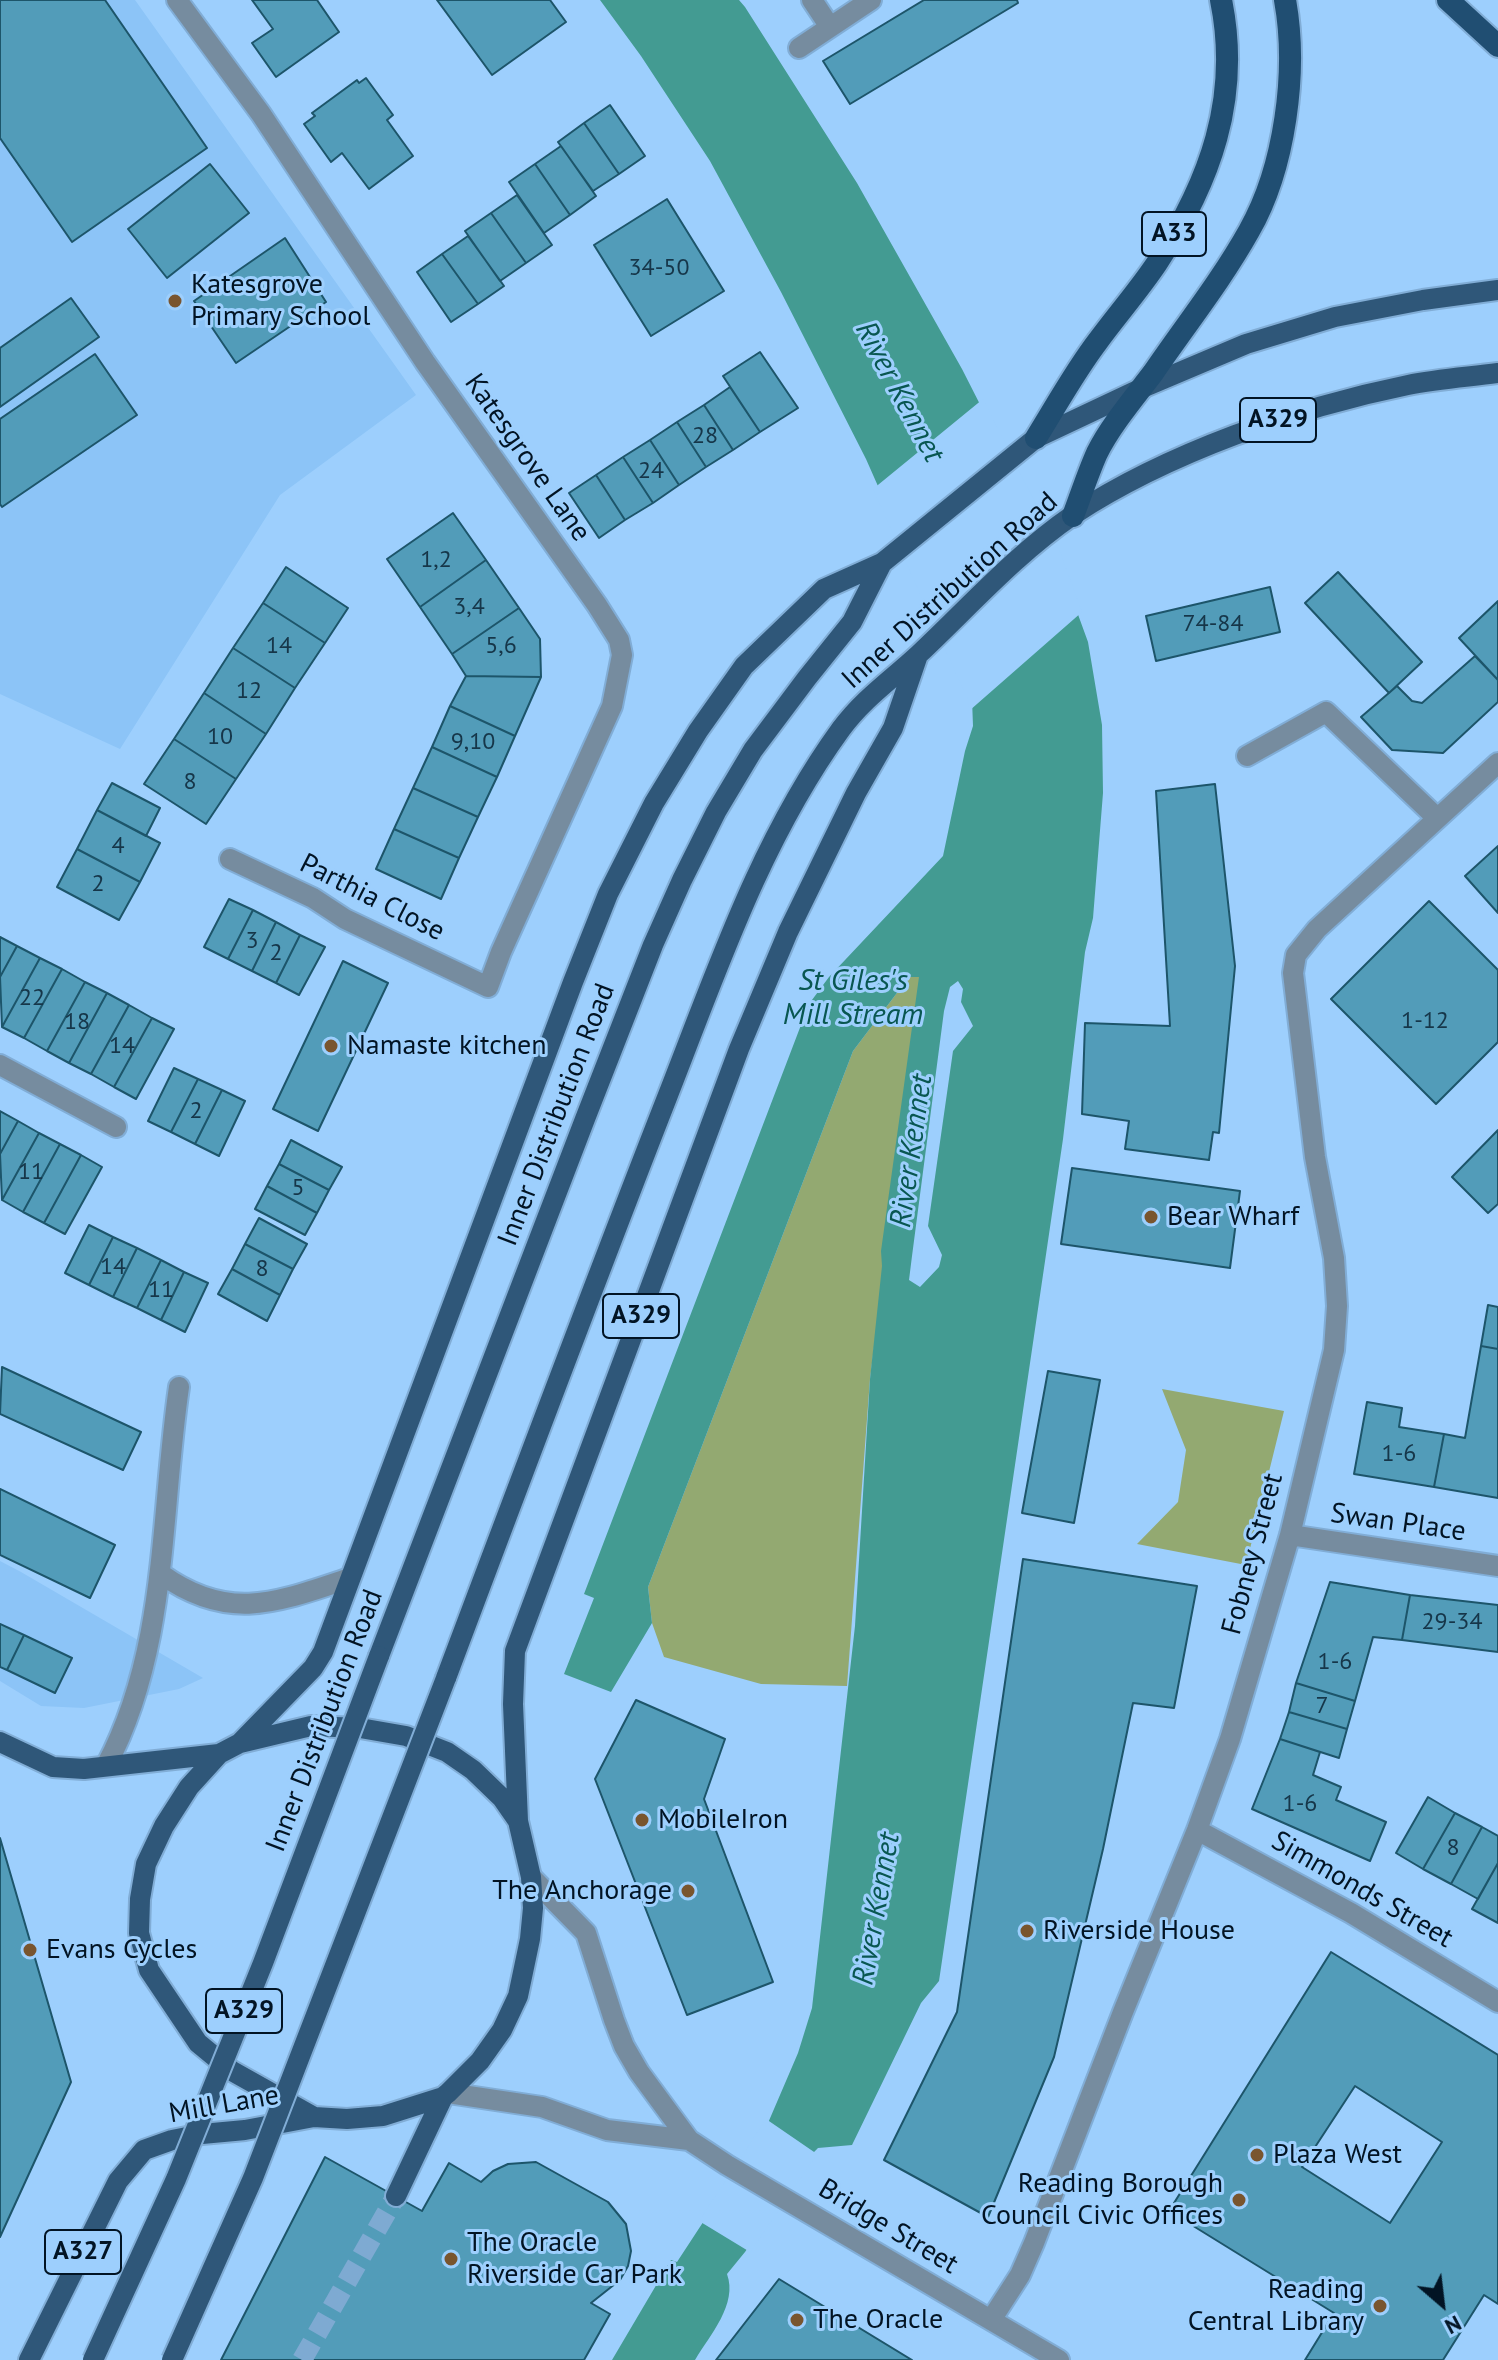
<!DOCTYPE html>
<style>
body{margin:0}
#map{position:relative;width:1498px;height:2360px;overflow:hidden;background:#9dcffd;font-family:"PT Sans",sans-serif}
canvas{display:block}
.north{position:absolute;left:1402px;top:2264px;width:80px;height:80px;-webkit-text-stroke:6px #9dcffd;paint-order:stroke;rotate:152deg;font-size:22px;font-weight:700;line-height:32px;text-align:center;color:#021424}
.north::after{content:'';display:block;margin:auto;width:28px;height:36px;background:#021424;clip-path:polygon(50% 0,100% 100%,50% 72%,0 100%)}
</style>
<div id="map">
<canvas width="1498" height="2360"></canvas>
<div class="north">N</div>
</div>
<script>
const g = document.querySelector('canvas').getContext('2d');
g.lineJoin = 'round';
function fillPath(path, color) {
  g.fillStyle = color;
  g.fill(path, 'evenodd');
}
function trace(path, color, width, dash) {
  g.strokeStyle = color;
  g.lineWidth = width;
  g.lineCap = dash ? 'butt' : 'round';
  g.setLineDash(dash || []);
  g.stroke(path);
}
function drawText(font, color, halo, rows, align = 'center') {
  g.font = font + ' "PT Sans",sans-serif';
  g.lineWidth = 6;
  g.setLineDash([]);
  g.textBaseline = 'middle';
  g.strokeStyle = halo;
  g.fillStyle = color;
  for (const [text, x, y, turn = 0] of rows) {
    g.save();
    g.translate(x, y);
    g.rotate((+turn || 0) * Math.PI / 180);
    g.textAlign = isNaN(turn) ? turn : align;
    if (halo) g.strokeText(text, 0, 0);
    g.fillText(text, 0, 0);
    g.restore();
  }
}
const built = new Path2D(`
 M 0,0 L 135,0 L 416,395 L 280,495 L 120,749 L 0,694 Z
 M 0,1561 L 21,1572 L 203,1678 L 179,1689 L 84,1708 L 41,1706 L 0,1681 Z`);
const green = new Path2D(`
 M 909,977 L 920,977 L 870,1379 L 847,1686 L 761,1684 L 664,1657 L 652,1623 L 648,1587 L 853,1051 Z
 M 1162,1389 L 1284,1411 L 1246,1565 L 1137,1544 L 1178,1502 L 1186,1450 Z`);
const water = new Path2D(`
 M 600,0 L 739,0 L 745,7 L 857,183 L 962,369 L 1056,554 L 1088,642 L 1102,725 L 1103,793 L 1093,918 L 1085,952 L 1063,1139 L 939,1981 L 921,2003 L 852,2145 L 818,2148 L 813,2153 L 745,2252 L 727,2274 C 738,2304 710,2335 695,2360 L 612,2360 L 671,2260 L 677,2262 L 768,2123 L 798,2053 L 812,2008 L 855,1626 L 870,1379 L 882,1266 L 881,1251 L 919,977 L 909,977 L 853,1051 L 648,1587 L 652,1623 L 611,1692 L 564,1674 L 594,1598 L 584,1594 L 809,1004 L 829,977 L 943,856 L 965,751 L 973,726 L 972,699 L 866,459 L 781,292 L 710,161 L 641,56 ZM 958,981 L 963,989 L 961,1002 L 973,1026 L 953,1051 L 928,1226 L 942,1255 L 939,1267 L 920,1287 L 909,1280 L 912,1256 L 944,1011 L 950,987 Z`);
const pier = new Path2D(`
 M 983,399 L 1060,552 L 1082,612 L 969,711 L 968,700 L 873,489 Z
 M 766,2119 L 817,2154 L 750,2252 L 699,2221 Z`);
const building = new Path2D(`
 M 0,0 L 105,0 L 207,148 L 72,242 L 0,138 Z
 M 252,0 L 317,0 L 339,32 L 276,77 L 252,43 L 273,29 Z
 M 437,0 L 550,0 L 566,22 L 492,75 Z
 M 924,0 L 1017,0 L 1018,3 L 850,104 L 823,61 Z
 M 366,78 L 393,115 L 387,120 L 413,156 L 369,189 L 342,153 L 331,162 L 304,124 L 315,116 L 312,113 L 357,80 L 359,83 Z
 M 610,105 L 645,156 L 619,174 L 584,123 Z
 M 584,123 L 619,174 L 593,191 L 558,142 Z
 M 561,146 L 596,196 L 570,215 L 535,164 Z
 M 210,164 L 249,213 L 167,278 L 128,229 Z
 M 535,164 L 570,215 L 544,233 L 509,182 Z
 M 517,195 L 552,245 L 526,263 L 491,213 Z
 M 667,199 L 724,291 L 651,336 L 594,245 Z
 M 491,213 L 526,263 L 500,281 L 465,231 Z
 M 468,236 L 504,286 L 478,304 L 442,254 Z
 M 285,238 L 326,302 L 236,363 L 194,301 Z
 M 442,254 L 478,304 L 451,322 L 417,272 Z
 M 71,298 L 99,337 L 0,407 L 0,348 Z
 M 760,352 L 798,408 L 760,432 L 723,376 Z
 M 95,354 L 137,415 L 2,507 L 0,504 L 0,419 Z
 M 730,387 L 760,432 L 733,450 L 704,405 Z
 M 704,405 L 733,450 L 706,467 L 677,422 Z
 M 677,422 L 706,467 L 679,485 L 650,440 Z
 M 650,440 L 679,485 L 653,503 L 623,457 Z
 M 623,457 L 653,503 L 625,520 L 596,475 Z
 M 596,475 L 625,520 L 599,538 L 569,493 Z
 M 453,513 L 486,560 L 420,607 L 387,559 Z
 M 486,560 L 519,608 L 452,654 L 420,607 Z
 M 286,567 L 348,608 L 325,643 L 263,603 Z
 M 1338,572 L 1422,662 L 1389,693 L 1305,603 Z
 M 1270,587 L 1280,632 L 1156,661 L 1146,616 Z
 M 1498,601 L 1498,680 L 1459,638 Z
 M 263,603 L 325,643 L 295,688 L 233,648 Z
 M 519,608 L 540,639 L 541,677 L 466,676 L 452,654 Z
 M 233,648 L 295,688 L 266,734 L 204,693 Z
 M 1475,656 L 1498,680 L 1498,702 L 1443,753 L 1392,750 L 1361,717 L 1397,686 L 1412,701 L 1422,703 Z
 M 466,676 L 541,677 L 515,736 L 450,706 Z
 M 204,693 L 266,734 L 236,779 L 174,739 Z
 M 450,706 L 515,736 L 497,777 L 432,747 Z
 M 174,739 L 236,779 L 206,824 L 144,784 Z
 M 432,747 L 497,777 L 478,817 L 413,788 Z
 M 112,783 L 160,808 L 146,836 L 97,810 Z
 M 1215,784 L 1235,966 L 1219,1133 L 1213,1132 L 1209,1160 L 1125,1149 L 1129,1121 L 1082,1114 L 1085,1023 L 1170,1026 L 1156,791 Z
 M 413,788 L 478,817 L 459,858 L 394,829 Z
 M 97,810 L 160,843 L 140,882 L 77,849 Z
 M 394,829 L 459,858 L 441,899 L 376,869 Z
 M 1498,846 L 1498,913 L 1465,876 Z
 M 77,849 L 140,882 L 119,920 L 57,887 Z
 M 229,899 L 253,910 L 228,959 L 204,947 Z
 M 1429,901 L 1498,970 L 1498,1042 L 1436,1104 L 1331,999 Z
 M 253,910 L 276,922 L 252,971 L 228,959 Z
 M 276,922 L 300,935 L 276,983 L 252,971 Z
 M 300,935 L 325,947 L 299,995 L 276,983 Z
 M 0,937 L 17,946 L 0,977 Z
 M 17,946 L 40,958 L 2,1027 L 0,977 Z
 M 40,958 L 62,969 L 24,1038 L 2,1027 Z
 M 343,961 L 388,983 L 318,1131 L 273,1109 Z
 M 62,969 L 85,982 L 47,1051 L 24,1038 Z
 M 85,982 L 107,993 L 69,1063 L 47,1051 Z
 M 107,993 L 129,1005 L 91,1074 L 69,1063 Z
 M 129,1005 L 152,1018 L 114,1087 L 91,1074 Z
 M 152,1018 L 174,1029 L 136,1099 L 114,1087 Z
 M 174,1068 L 198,1079 L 171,1132 L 148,1121 Z
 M 198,1079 L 222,1090 L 195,1144 L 171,1132 Z
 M 222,1090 L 245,1101 L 219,1156 L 195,1144 Z
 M 0,1111 L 18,1121 L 0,1154 Z
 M 18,1121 L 39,1133 L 2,1200 L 0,1154 Z
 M 1498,1130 L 1498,1204 L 1488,1213 L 1452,1177 Z
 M 39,1133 L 60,1144 L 23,1212 L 2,1200 Z
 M 291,1140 L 342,1167 L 329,1190 L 279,1164 Z
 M 60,1144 L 81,1155 L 44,1223 L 23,1212 Z
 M 81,1155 L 102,1167 L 65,1234 L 44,1223 Z
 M 279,1164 L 329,1190 L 317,1213 L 267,1186 Z
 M 1072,1168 L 1240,1191 L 1230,1268 L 1061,1244 Z
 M 267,1186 L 317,1213 L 305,1235 L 255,1209 Z
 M 259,1218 L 307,1244 L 293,1269 L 245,1244 Z
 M 89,1225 L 113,1237 L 89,1285 L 65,1273 Z
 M 113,1237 L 137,1248 L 113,1297 L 89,1285 Z
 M 245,1244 L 293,1269 L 280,1295 L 232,1269 Z
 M 137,1248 L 161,1260 L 137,1308 L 113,1297 Z
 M 161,1260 L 184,1272 L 161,1320 L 137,1308 Z
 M 232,1269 L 280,1295 L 267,1321 L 218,1294 Z
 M 184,1272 L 208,1283 L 185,1332 L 161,1320 Z
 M 1488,1305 L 1498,1307 L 1498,1349 L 1481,1346 Z
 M 1481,1346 L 1498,1349 L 1498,1498 L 1434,1487 L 1444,1434 L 1465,1438 Z
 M 2,1367 L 141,1432 L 123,1470 L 0,1414 Z
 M 1048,1371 L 1100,1380 L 1074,1523 L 1022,1513 Z
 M 1367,1402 L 1402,1408 L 1399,1427 L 1444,1434 L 1434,1487 L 1354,1474 Z
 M 0,1489 L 115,1545 L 90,1598 L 0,1555 Z
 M 1023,1559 L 1197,1586 L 1174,1708 L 1133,1703 L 1103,1849 L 1054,2057 L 988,2217 L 884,2160 L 957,2012 Z
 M 1330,1582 L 1410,1595 L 1402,1640 L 1373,1637 L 1355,1701 L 1296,1683 Z
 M 1410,1595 L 1498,1605 L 1498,1652 L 1402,1640 Z
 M 0,1624 L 24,1635 L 7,1670 L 0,1667 Z
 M 24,1635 L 72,1658 L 55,1693 L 7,1670 Z
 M 1296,1683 L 1355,1701 L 1347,1729 L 1289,1712 Z
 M 636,1700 L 725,1739 L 704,1799 L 773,1982 L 687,2015 L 595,1779 Z
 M 1289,1712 L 1347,1729 L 1339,1758 L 1280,1739 Z
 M 1280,1739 L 1320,1752 L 1313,1775 L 1341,1787 L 1336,1800 L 1386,1822 L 1370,1861 L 1252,1809 Z
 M 1428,1797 L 1455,1813 L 1423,1869 L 1396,1853 Z
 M 1455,1813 L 1482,1827 L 1451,1884 L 1423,1869 Z
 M 1482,1827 L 1498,1836 L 1498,1863 L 1478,1899 L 1451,1884 Z
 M 0,1838 L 71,2082 L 0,2237 Z
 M 1498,1863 L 1498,1923 L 1472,1909 Z
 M 1331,1952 L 1498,2055 L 1498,2304 L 1484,2295 L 1443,2360 L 1305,2360 L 1334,2313 L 1169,2211 ZM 1355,2086 L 1442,2142 L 1390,2223 L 1302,2167 Z
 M 325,2157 L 422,2211 L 449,2163 L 481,2182 L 493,2171 L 508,2164 L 536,2162 L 608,2202 L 626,2224 L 631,2251 L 628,2266 L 620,2280 L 591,2303 L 610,2314 L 584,2360 L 221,2360 Z
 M 779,2279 L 912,2360 L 716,2360 Z`);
const primaryTunnel = new Path2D(`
 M 302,2360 L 396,2196`);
const minor = new Path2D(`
 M 177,0 L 261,114 L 425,362 L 597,605 L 619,640 L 622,655 L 612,706 L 501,952 L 488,987 L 345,919 L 313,898 L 230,859
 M 812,0 L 830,27
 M 799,48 L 871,0
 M 1247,756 L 1326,712 L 1437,818
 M 0,1065 L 116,1127
 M 1290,1535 L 1498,1566
 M 161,1574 C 229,1623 278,1602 350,1578
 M 106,1766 C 168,1649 160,1516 179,1387
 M 1197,1830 L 1351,1913 L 1498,2002
 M 531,1877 L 586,1933 L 614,2020 L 624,2046 L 639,2072 L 689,2140 L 727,2165 L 1059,2360
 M 448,2093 L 542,2107 L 607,2130 L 689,2140
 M 991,2320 L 1020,2275 L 1034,2243 L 1123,2012 L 1197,1830 L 1230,1739 L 1290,1535 L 1334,1350 L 1337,1306 L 1334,1258 L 1315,1157 L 1293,973 L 1296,955 L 1317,929 L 1498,763`);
const primary = new Path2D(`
 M 379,1656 L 585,1119 L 653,945 L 682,880 L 716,812 L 753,750 L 807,678 L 852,622 L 882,563 L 1036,438 L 1142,388 L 1246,344 L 1335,317 L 1423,300 L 1498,290
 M 446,1678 C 519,1484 592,1289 668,1095 C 717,970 761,839 841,729 C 864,698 891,680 919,654 C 969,607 1016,554 1073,515 C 1167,453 1299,407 1408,385 C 1438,379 1468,377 1498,373
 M 0,1742 L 53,1767 L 84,1769 L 219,1754
 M 240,1743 L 313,1668 L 323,1652 L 573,982 L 608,894 L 654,803 L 698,731 L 744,666 L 824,589 L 882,563
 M 518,1821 L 502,1798 L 473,1770 L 447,1752 L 406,1736 L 360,1728 L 311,1726 L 240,1743 L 219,1754 L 189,1787 L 164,1826 L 146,1864 L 140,1899 L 139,1933 L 149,1970 L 198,2043 L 232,2071 L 314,2117 L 347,2119 L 383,2116 L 443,2097 L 448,2093 L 480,2061 L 502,2030 L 518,1996 L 530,1939 L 533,1908 L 531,1877 L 518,1821 L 513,1704 L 515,1651 L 739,1049 L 788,932 L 856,793 L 893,728 L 918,655
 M 396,2196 L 443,2097
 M 29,2360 L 118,2181 L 144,2150 L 172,2140 L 202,2134 L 245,2130 L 314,2117`);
const trunk = new Path2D(`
 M 1448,0 L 1498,46
 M 1036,438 C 1056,406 1075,371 1098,341 C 1117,315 1139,290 1157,263 C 1210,182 1241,98 1221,0
 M 1073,516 C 1081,495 1088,473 1097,453 C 1111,425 1134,398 1153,373 C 1185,326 1221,281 1249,231 C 1285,168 1298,71 1285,0`);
const primaryBridge = new Path2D(`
 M 93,2360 L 176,2179 L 263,1963 L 379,1656
 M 172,2360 L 253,2178 L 446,1678`);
const markers = [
 [175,301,8,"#79552f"],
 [331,1046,8,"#79552f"],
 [1151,1217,8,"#79552f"],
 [642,1820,8,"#79552f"],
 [688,1891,8,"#79552f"],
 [1027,1931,8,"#79552f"],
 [30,1950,8,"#79552f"],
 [1257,2155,8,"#79552f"],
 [1239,2200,8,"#79552f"],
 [451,2259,8,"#79552f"],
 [1380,2306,8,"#79552f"],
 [797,2320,8,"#79552f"]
];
const numberNames = [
 ["34-50",659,268],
 ["28",705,436],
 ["24",651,471],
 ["1,2",436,560],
 ["3,4",469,607],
 ["74-84",1213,624],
 ["14",279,646],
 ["5,6",501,646],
 ["12",249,691],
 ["10",220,737],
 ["9,10",473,742],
 ["8",190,782],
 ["4",118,846],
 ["2",98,884],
 ["3",252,941],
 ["2",276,953],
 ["22",32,998],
 ["1-12",1425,1021],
 ["18",77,1022],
 ["14",122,1046],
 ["2",196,1111],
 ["11",31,1172],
 ["5",298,1188],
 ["14",113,1267],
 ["8",262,1269],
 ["11",161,1290],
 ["1-6",1399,1454],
 ["29-34",1452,1622],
 ["1-6",1335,1662],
 ["7",1322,1706],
 ["1-6",1300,1804],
 ["8",1453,1848]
];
const shields = [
 [1174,234,64],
 [1278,420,76],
 [641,1316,76],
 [244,2011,76],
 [83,2252,76]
];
const shieldNames = [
 ["A33",1174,234],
 ["A329",1278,420],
 ["A329",641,1316],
 ["A329",244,2011],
 ["A327",83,2252]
];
const poiNames = [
 ["Katesgrove",191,285],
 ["Primary School",191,317],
 ["Namaste kitchen",347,1046],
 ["Bear Wharf",1167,1217],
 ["MobileIron",658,1820],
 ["The Anchorage",672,1891,"right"],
 ["Riverside House",1043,1931],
 ["Evans Cycles",46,1950],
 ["Plaza West",1273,2155],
 ["Reading Borough",1223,2184,"right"],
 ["Council Civic Offices",1223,2216,"right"],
 ["The Oracle",467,2243],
 ["Riverside Car Park",467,2275],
 ["Reading",1364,2290,"right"],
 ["Central Library",1364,2322,"right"],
 ["The Oracle",813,2320]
];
const streetNames = [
 ["Katesgrove Lane",527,458,55],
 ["Inner Distribution Road",950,591,-42],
 ["Parthia Close",372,898,27],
 ["Inner Distribution Road",557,1115,-69],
 ["Swan Place",1398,1523,8],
 ["Fobney Street",1253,1554,-75],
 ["Inner Distribution Road",325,1721,-69],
 ["Simmonds Street",1362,1890,30],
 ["Mill Lane",224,2105,-10],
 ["Bridge Street",888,2227,31]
];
const waterNames = [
 ["River Kennet",899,392,62],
 ["St Giles's",853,981],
 ["Mill Stream",853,1015],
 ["River Kennet",912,1151,-82],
 ["River Kennet",877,1909,-80]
];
fillPath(built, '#8cc4f7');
fillPath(green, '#93a971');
fillPath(water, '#439b92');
fillPath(pier, '#9dcffd');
fillPath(building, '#529cb9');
trace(building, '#1d556a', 2);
trace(primaryTunnel, '#7eaad2', 20, [20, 10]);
trace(minor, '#81add6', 24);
trace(primary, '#81add6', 24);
trace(trunk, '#81add6', 26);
trace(minor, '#768c9f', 20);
trace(primary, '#2f5779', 20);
trace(trunk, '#204e72', 22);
trace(primaryBridge, '#81add6', 24, []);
trace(primaryBridge, '#2f5779', 20);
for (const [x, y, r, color] of markers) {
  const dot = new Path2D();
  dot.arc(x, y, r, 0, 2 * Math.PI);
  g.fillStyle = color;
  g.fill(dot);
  trace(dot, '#9dcffd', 3);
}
drawText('24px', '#163649', null, numberNames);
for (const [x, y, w] of shields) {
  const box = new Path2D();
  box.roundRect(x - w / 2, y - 22, w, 44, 6);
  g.fillStyle = '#9dcffd';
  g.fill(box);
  trace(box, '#021424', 2);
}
drawText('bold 26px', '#021424', null, shieldNames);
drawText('28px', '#021424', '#9dcffd', poiNames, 'left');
drawText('28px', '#021424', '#9dcffd', streetNames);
drawText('italic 30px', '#095751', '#9dcffd', waterNames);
</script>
